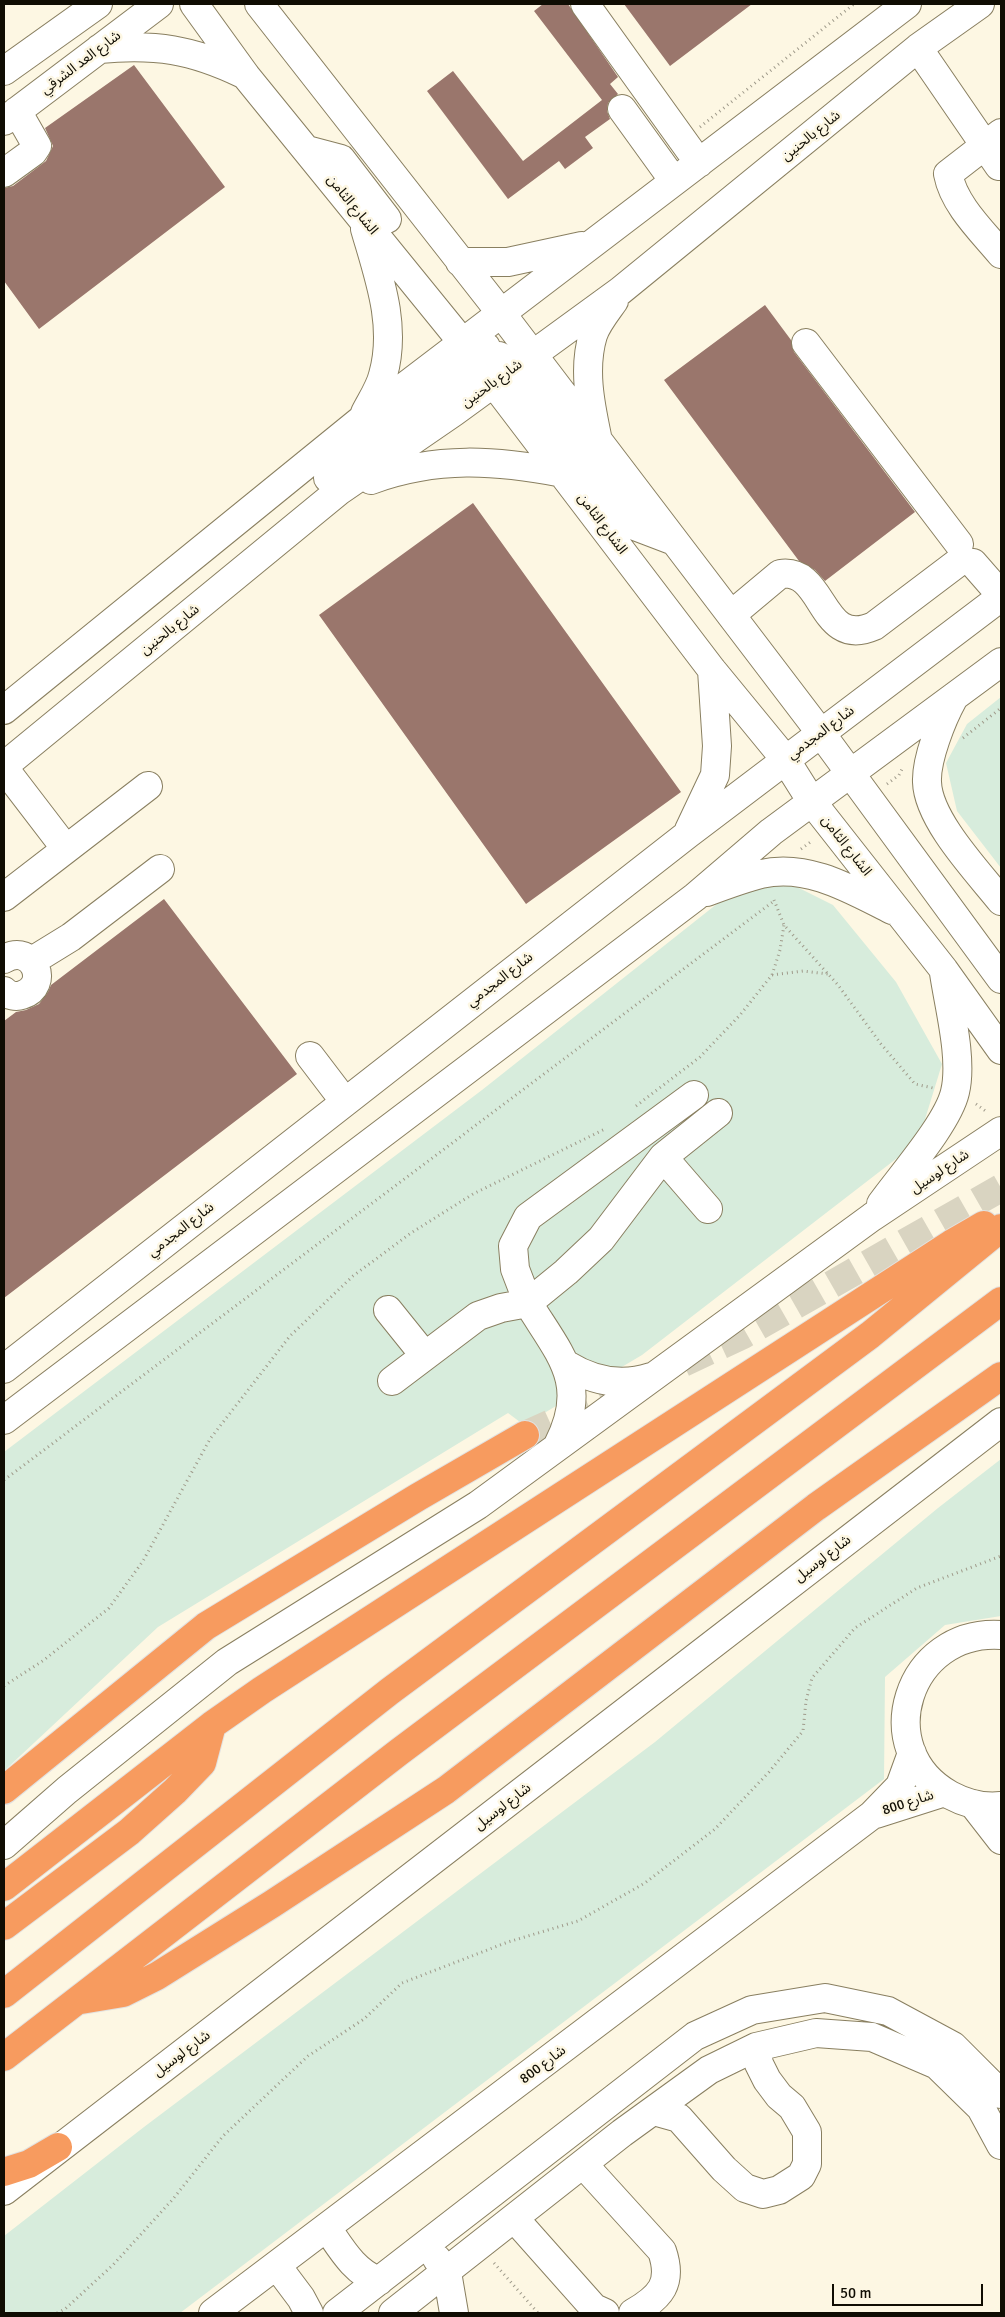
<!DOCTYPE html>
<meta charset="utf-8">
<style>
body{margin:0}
#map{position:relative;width:1005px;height:2317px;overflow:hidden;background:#fdf7e3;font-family:Signika,sans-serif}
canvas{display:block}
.frame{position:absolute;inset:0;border:5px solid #100d03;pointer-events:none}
.scale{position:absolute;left:832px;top:2284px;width:151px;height:22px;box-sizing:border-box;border:2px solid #100d03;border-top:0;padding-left:6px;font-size:15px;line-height:18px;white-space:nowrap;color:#100d03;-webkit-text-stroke:4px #fdf7e3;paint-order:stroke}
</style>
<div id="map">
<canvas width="1005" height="2317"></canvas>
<div class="frame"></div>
<div class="scale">50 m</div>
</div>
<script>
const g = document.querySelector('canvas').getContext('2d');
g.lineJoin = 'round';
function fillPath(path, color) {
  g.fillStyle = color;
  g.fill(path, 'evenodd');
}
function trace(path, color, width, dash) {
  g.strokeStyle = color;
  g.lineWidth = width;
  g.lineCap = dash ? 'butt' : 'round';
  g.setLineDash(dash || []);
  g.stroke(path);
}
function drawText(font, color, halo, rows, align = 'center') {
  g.font = font + ' Signika,"Noto Sans Arabic",sans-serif';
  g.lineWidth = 5;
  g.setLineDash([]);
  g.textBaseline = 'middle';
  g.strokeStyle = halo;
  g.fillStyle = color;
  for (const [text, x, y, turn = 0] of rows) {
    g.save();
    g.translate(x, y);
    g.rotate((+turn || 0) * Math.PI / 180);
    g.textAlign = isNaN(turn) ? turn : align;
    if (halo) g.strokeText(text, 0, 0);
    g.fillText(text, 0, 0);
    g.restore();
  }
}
const green = new Path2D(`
 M 1001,697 L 1001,868 L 957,811 L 946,763 L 967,724 Z
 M 761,869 L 833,905 L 896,982 L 942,1064 L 918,1142 L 642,1355 L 524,1425 L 508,1413 L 158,1627 L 4,1771 L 4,1452 L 482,1090 Z
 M 1001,1459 L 1001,1616 L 945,1625 L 885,1677 L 884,1779 L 180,2313 L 4,2313 L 4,2236 L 144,2127 L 655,1742 L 938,1508 Z`);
const building = new Path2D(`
 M 543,4 L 568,4 L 618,77 L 610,84 L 618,94 L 608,103 L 607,111 L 610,119 L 585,137 L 593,148 L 565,169 L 559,161 L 508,199 L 427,91 L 453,71 L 523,161 L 602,100 L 534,11 Z
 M 624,4 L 752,4 L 670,66 Z
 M 134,65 L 225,187 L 39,329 L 4,281 L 4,188 L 13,186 L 46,161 L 53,146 L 45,128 Z
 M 765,305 L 791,340 L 794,352 L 915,512 L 825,581 L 815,570 L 799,561 L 664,380 Z
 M 473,503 L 681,792 L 526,904 L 319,615 Z
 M 164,899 L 297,1074 L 4,1298 L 4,1021 L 16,1012 L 26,1010 L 39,1004 L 48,992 L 51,985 Z`);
const highwayTunnel = new Path2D(`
 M 683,1363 L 743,1335 L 1001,1188
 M 525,1435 L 626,1389`);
const path = new Path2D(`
 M 700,127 L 854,4
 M 963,738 L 1001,708
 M 887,784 L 899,775 L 903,767
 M 801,849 L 812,841
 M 774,900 L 784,925 L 838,985 L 881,1044 L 915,1084 L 933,1088
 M 772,975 L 803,971 L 828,974
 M 976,1104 L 987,1112
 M 636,1106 L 700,1057 L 740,1015 L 772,975 L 780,950 L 784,925
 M 4,1480 L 774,901
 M 4,1686 L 44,1660 L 109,1608 L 143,1561 L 210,1439 L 290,1336 L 353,1276 L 411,1233 L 473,1194 L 605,1129
 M 494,2263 L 538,2313
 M 57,2313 L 65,2309 L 113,2265 L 173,2199 L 223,2136 L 308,2056 L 364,2019 L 402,1983 L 508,1942 L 578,1921 L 645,1883 L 715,1829 L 769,1772 L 803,1731 L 806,1701 L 812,1678 L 855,1628 L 917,1588 L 1001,1556`);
const minor = new Path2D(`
 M 194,4 L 246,76 L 463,343 L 712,670 L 785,759 L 812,802 L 944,970 L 1001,1050
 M 259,4 L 501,313 L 820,732 L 1001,979
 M 585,4 L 699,163
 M 918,48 L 999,166 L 1001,164
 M 99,49 C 156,44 191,49 243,74
 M 4,71 L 98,4
 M 622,109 L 674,181
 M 4,121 L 159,4
 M 1001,133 L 948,174 C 954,205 982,231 1001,254
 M 307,150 L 341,159 L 387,219
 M 4,173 L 33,152 L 37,146 L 17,111
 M 460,262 L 508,262 L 582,246
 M 806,343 L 959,544
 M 499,356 L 513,369 L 632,525 L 674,541
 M 365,413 C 371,401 380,388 383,375 C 397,326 379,277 365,229
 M 597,436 C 590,403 583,368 593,335 C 597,323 607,311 614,301
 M 328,478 L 478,363 L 486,347
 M 371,480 C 437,456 495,460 563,473
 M 973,563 L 1001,595
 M 731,615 L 780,574 C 826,567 819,650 874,626 L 956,564
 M 953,699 C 942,719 926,759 927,782 C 928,820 978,872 1001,901
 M 4,710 L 361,420 L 907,4
 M 4,766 L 339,491 L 454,412 L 620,291 L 918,48 L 980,4
 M 4,768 L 66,849
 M 689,830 L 715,775 L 717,746 L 712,670
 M 707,892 C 723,886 745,878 761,874 C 808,863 852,890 892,910
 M 4,897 L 148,786
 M 4,959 C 34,942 51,986 22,995 C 16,997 9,996 4,991
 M 32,961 L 71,937 L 160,869
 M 310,1056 L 345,1102
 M 694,1095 L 528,1217 L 513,1246 L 515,1269 L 528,1303 L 566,1272 L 601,1239 L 663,1157 L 708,1209
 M 663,1157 L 718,1113
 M 881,1204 C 901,1176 948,1123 955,1092 C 963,1059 949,1007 944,973
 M 388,1310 L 425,1356
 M 567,1365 C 593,1381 621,1387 651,1377
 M 4,1369 L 688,834 L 1001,597
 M 392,1381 L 478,1316 L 501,1308 L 528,1303 C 560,1355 590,1383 558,1445
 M 4,1420 L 695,897 L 771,832 L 1001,662
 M 1001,1635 C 907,1629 869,1750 950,1795 C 965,1803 984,1808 1001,1806
 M 973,1804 L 1001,1840
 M 876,1814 L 945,1792
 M 4,1845 L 67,1790 L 227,1662 L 478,1505 L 872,1217 L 1001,1131
 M 654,2111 L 679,2118 L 724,2169 L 745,2188 L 763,2194 L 779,2190 L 801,2176 L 807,2164 L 807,2132 L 792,2107 L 779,2096 L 767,2080 L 759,2064 L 756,2047
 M 583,2164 L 662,2251 C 673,2283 661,2297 633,2313
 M 4,2191 L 1001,1422
 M 514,2218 L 594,2308 L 605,2313
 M 327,2228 C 341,2248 354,2272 379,2281
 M 437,2259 L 447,2272 L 454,2313
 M 277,2266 L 301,2298 L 309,2313
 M 213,2313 L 872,1815 L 900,1786 L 912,1753
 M 337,2313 L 695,2036 L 752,2010 L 825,1998 L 888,2011 L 953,2046 L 1001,2094
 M 393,2313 L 622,2133 L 709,2070 L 756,2047 L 816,2033 L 872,2037 L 937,2065 L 981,2108 L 1001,2145`);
const highway = new Path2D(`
 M 4,1790 L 206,1626 L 418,1497 L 525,1435
 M 4,1887 L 212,1725 L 262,1690 L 951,1244 L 984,1225
 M 4,1926 L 129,1832 L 175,1791 L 202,1763 L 212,1725
 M 4,1994 L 390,1691 L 870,1335 L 1001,1228
 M 81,2000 L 123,1993 L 157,1976 L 272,1904 L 446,1790 L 816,1507 L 1001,1376
 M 4,2057 L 399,1752 L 1001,1301
 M 4,2172 L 29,2164 L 58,2147`);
const streetNames = [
 ["شارع العد الشرقي",81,63,-37],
 ["شارع بالحنين",811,136,-39],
 ["الشارع الثامن",352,205,51],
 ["شارع بالحنين",492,384,-36],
 ["الشارع الثامن",602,524,53],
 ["شارع بالحنين",170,630,-39],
 ["شارع المجدمي",821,733,-37],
 ["الشارع الثامن",846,846,52],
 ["شارع المجدمي",500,980,-38],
 ["شارع لوسيل",940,1172,-34],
 ["شارع المجدمي",181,1230,-38],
 ["شارع لوسيل",823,1559,-38],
 ["شارع 800",908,1803,-18],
 ["شارع لوسيل",503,1807,-38],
 ["شارع لوسيل",182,2054,-37],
 ["شارع 800",543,2065,-37]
];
fillPath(green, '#d7ecdc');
fillPath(building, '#9a766c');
trace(highwayTunnel, '#d9d4c1', 28, [28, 14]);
trace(minor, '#897f60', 30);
trace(highway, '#e2e2e1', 30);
trace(path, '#9f9a8a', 3, [1, 4]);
trace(minor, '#fff', 28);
trace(highway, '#f79b5f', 28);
drawText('14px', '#100d03', '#fdf7e3', streetNames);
</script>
